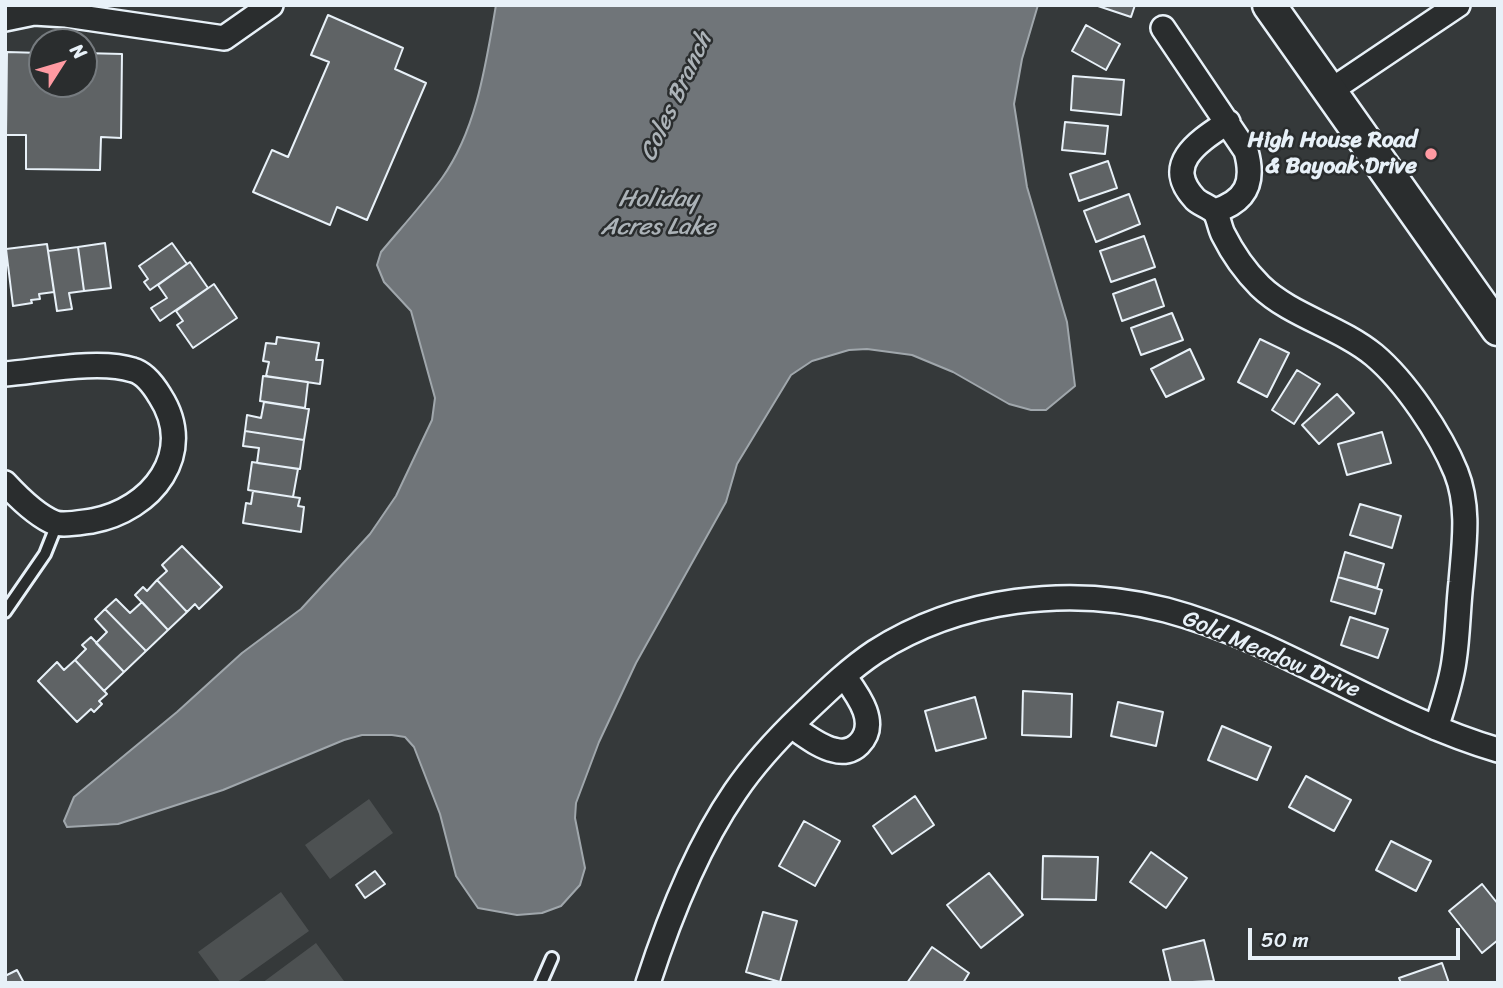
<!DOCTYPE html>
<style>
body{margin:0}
#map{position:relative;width:1503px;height:988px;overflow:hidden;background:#35393a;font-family:Sriracha,sans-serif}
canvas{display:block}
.frame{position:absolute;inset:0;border:7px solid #e8f1f8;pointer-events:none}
.north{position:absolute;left:28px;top:28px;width:70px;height:70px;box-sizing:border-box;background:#2a2d2e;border:2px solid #767b7f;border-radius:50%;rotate:53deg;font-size:19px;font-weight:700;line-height:28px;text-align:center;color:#e8f1f8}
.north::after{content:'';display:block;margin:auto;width:24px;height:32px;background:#ff9aa2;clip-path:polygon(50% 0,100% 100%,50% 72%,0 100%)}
.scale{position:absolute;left:1248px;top:928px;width:212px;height:32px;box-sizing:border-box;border:4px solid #e8f1f8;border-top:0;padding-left:9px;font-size:21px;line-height:24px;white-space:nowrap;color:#e8f1f8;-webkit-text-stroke:5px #2a2d2e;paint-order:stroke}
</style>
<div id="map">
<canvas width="1503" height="988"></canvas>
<div class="frame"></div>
<div class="north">N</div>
<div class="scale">50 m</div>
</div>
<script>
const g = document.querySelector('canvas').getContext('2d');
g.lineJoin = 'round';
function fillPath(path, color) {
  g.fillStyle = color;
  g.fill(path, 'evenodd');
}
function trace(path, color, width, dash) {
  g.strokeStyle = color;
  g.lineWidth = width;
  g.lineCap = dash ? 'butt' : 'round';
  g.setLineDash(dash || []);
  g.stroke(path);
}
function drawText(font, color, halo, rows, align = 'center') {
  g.font = font + ' Sriracha,sans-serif';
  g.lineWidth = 5;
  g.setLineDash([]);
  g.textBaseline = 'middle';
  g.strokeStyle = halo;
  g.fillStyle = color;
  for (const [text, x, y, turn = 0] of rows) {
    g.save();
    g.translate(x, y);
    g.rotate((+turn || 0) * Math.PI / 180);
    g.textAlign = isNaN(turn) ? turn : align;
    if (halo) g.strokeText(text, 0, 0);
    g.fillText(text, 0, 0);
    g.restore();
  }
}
const green = new Path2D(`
 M 369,799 L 393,833 L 330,879 L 305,845 Z
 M 281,892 L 309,931 L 236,983 L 221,983 L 198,952 Z
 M 316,943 L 344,981 L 262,983 Z`);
const water = new Path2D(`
 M 496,5 L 1038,5 L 1022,59 L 1014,104 L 1027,187 L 1067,322 L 1075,386 L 1046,410 L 1031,410 L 1009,404 L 953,372 L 912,355 L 867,349 L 849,350 L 812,361 L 791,375 L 737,464 L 726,502 L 636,663 L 599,742 L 576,803 L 575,818 L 585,868 L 580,885 L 561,906 L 542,913 L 517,915 L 478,908 L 456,876 L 440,814 L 414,747 L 405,737 L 392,735 L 362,735 L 344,740 L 223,790 L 118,824 L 67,827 L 64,821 L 74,797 L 177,712 L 242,653 L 301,609 L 370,534 L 396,496 L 432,420 L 435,398 L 411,311 L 384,282 L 377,265 L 381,252 C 401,228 423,204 442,178 C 477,129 486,63 496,5 Z`);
const building = new Path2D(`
 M 1095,5 L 1135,5 L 1131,17 Z
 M 328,15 L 403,48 L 395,69 L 426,83 L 367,220 L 337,207 L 330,225 L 253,192 L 272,150 L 288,157 L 329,62 L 311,55 Z
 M 1086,25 L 1120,44 L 1106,70 L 1072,51 Z
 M 7,52 L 42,53 L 42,84 L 84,84 L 84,53 L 122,54 L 121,138 L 101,137 L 100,170 L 26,169 L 26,135 L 6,135 Z
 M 1073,76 L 1124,80 L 1121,115 L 1071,110 Z
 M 1065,122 L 1108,126 L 1105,154 L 1062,150 Z
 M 1108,161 L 1117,188 L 1079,201 L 1070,174 Z
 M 1129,194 L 1140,224 L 1096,242 L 1084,211 Z
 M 1144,236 L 1155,267 L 1111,282 L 1100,251 Z
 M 105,243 L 111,288 L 84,291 L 78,247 Z
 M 172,243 L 187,264 L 150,290 L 144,282 L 148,279 L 139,266 Z
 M 47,244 L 54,292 L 39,294 L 40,299 L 31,300 L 32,303 L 13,306 L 6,249 Z
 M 78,247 L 84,291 L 69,293 L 72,309 L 57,311 L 48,251 Z
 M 190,262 L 208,288 L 160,321 L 151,308 L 167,298 L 158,285 Z
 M 1155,279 L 1164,306 L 1122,321 L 1113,294 Z
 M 214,284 L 237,318 L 193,348 L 177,325 L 183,321 L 176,311 Z
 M 1172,313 L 1183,340 L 1141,355 L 1131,328 Z
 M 277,337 L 319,343 L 316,360 L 323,360 L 320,384 L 266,376 L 269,362 L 263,361 L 266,343 L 276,344 Z
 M 1260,339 L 1289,353 L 1267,397 L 1238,382 Z
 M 1190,349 L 1204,379 L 1166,397 L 1151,369 Z
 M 1297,370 L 1320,384 L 1294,424 L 1272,410 Z
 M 263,376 L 308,382 L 305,408 L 260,401 Z
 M 1337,394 L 1354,413 L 1319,444 L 1302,425 Z
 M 264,402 L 309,409 L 304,440 L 245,431 L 247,415 L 261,418 Z
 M 245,431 L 304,440 L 300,469 L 257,463 L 259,448 L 243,446 Z
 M 1382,432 L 1391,463 L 1347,475 L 1338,444 Z
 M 252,462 L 298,469 L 293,497 L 248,490 Z
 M 253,491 L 300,498 L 298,506 L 304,507 L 301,532 L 243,523 L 246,503 L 251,504 Z
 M 1360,504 L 1401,516 L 1392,548 L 1350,535 Z
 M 182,546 L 222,587 L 199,609 L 195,604 L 187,612 L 157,580 L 167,571 L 162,565 Z
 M 1345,552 L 1384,564 L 1377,588 L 1338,577 Z
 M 1338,577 L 1382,590 L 1375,614 L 1331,601 Z
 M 157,580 L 187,612 L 168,630 L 135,595 L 143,587 L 147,591 Z
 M 116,599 L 130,613 L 142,602 L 168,630 L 146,651 L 105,609 Z
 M 105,609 L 146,651 L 124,672 L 96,643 L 107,632 L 95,619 Z
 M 1350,617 L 1388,629 L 1378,658 L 1341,645 Z
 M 91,637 L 124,672 L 104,691 L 75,660 L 86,649 L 82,645 Z
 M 75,660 L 107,694 L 99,701 L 102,704 L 94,712 L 91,709 L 77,722 L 38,681 L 57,662 L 64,670 Z
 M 1023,691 L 1072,694 L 1071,737 L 1022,735 Z
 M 975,697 L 986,738 L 936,751 L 925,711 Z
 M 1118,702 L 1163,712 L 1156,746 L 1111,736 Z
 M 1222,726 L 1271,747 L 1257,780 L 1208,760 Z
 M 1306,776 L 1351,800 L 1334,831 L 1289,807 Z
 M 915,796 L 934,825 L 892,854 L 873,826 Z
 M 804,821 L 840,841 L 815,886 L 779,866 Z
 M 1391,841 L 1431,861 L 1416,891 L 1376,870 Z
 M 1151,852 L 1187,878 L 1166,908 L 1130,882 Z
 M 1043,856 L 1098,857 L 1096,900 L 1042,899 Z
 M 375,871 L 385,884 L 365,898 L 356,885 Z
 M 989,873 L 1023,915 L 981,948 L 947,905 Z
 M 1482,884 L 1498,904 L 1498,940 L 1482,953 L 1449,911 Z
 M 763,912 L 797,921 L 780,982 L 746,972 Z
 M 1204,940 L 1214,981 L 1171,983 L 1163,950 Z
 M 932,947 L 969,973 L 963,983 L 907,983 Z
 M 1442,963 L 1449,983 L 1401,983 L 1399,978 Z
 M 17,970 L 24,983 L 5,983 L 5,976 Z`);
const lane = new Path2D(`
 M 5,612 L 45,554 L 57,524
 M 541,983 L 552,958`);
const street = new Path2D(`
 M 5,19 L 34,13 L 66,15 L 224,38 L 271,5
 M 1163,28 L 1246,151 C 1255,183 1246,201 1215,211
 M 1330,91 L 1458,5
 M 1228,122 C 1201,140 1161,163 1195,199 C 1201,205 1212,207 1216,214 C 1219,220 1220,228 1223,234 C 1232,252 1246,272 1260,286 C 1291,316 1340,327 1374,355 C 1405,381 1440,433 1456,472 C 1470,507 1464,545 1461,582 C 1458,608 1458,635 1454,661 C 1451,684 1443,706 1436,728
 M 5,374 C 41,371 100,359 133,370 C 144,373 154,386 160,396 C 197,453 152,510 92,521 C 83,522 65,526 55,523 C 37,516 18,497 5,483
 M 791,726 C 804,734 819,747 834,750 C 843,753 852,751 859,744 C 880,723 857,694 844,676
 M 648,983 C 668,921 698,846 735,792 C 754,764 778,738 802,715 C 825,693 848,670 875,652 C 959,598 1070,585 1166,610 C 1282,641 1382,716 1498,750`);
const secondary = new Path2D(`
 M 1269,5 L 1498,329`);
const markers = [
 [1431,154,7,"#ff9aa2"]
];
const poiNames = [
 ["High House Road",1417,141],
 ["& Bayoak Drive",1417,167]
];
const streetNames = [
 ["Gold Meadow Drive",1271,655,23]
];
const waterNames = [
 ["Coles Branch",677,97,-65],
 ["Holiday",658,200],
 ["Acres Lake",658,228]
];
fillPath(green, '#4d5152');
fillPath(water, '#707579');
trace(water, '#a0a7ac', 2);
fillPath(building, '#5f6365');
trace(building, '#e8f1f8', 2);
trace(lane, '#e8f1f8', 16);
trace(street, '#e8f1f8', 28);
trace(secondary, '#e8f1f8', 37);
trace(lane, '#2a2d2e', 10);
trace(street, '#2a2d2e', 23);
trace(secondary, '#2a2d2e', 32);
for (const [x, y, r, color] of markers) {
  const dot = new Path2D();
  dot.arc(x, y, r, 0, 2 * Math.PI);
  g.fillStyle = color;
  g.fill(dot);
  trace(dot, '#2a2d2e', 2.5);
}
drawText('bold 23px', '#e8f1f8', '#2a2d2e', poiNames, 'right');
drawText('23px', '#e8f1f8', '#2a2d2e', streetNames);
drawText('italic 24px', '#acb3b8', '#2a2d2e', waterNames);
</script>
